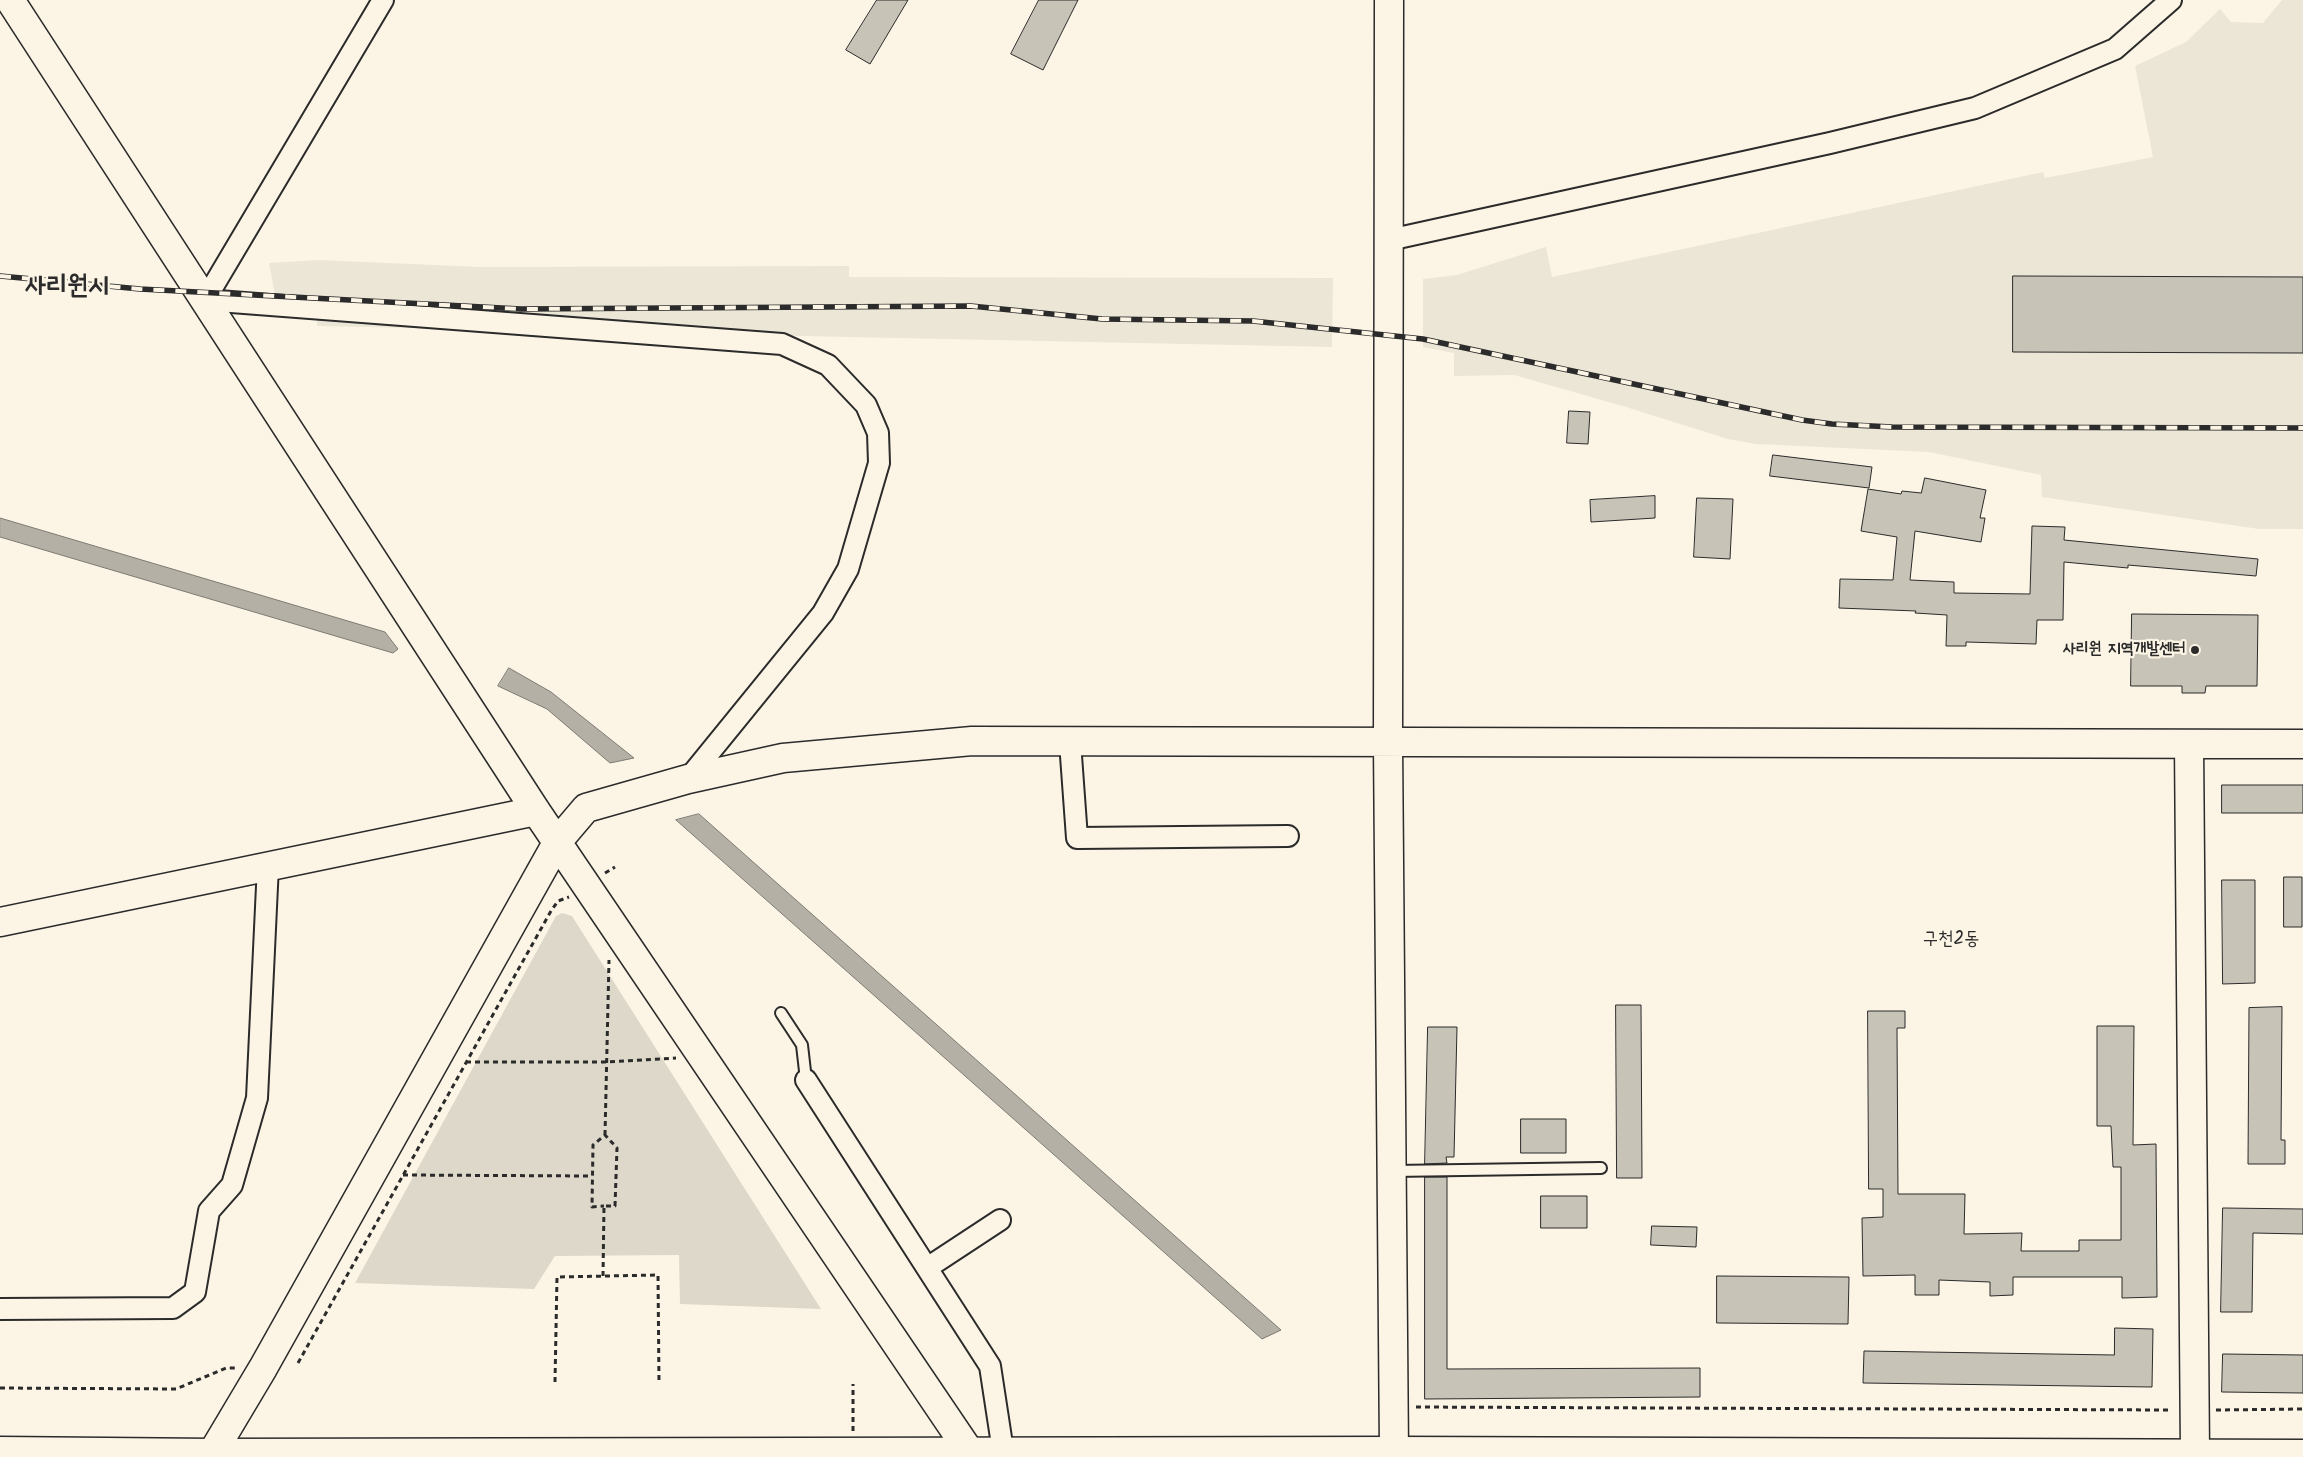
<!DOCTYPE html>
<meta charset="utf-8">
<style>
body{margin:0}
canvas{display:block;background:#fcf5e5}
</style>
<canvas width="2303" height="1457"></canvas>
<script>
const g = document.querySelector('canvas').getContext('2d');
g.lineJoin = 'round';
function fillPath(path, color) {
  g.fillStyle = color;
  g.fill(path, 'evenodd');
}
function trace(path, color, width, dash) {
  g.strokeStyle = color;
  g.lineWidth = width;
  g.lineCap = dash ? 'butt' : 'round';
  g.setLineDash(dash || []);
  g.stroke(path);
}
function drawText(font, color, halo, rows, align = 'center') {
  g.font = font + ' Kalam,"Poor Story",sans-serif';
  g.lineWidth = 4.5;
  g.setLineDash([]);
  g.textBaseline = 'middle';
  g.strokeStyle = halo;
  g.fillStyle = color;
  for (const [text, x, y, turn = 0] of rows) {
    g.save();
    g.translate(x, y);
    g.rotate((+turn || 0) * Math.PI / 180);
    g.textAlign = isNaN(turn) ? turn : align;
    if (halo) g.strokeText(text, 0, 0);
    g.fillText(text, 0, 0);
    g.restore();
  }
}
const built = new Path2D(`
 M 2282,0 L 2303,0 L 2303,529 L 2259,529 L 2042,497 L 2041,475 L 1929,452 L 1756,444 L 1728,439 L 1626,407 L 1514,375 L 1454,376 L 1454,353 L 1423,347 L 1423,279 L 1457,275 L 1546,247 L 1552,277 L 2043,172 L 2045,178 L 2153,157 L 2135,66 L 2186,42 L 2220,9 L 2231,22 L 2263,23 Z
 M 319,260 L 480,267 L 849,266 L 849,277 L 1333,278 L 1332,347 L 317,326 L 317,319 L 279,317 L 269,263 Z`);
const green = new Path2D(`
 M 562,913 L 572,916 L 821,1309 L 680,1304 L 679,1255 L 555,1256 L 534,1289 L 355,1283 L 556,916 Z`);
const water = new Path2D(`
 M 0,518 L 385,632 L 398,649 L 393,653 L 0,537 Z
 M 509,668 L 551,692 L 634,758 L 610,763 L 547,709 L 498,686 Z
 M 699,814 L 1281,1330 L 1262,1339 L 676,820 Z`);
const building = new Path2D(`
 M 877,0 L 908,0 L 870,64 L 846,50 Z
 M 1039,0 L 1078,0 L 1043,70 L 1011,54 Z
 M 2013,276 L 2303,277 L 2303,353 L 2013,352 Z
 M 1569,411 L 1590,412 L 1588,444 L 1567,443 Z
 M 1773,455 L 1872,467 L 1869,488 L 1770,476 Z
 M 1925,478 L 1986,490 L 1980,518 L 1985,518 L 1981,542 L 1915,531 L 1910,580 L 1954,582 L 1954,593 L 2030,594 L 2032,526 L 2065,527 L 2064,540 L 2258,559 L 2256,576 L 2128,565 L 2128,568 L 2064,562 L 2063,620 L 2037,620 L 2036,644 L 1966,642 L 1966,646 L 1946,646 L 1947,615 L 1915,613 L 1916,611 L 1839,608 L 1840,579 L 1893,580 L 1897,537 L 1861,531 L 1868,489 L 1901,494 L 1902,491 L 1921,493 Z
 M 1655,496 L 1655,518 L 1591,522 L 1590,500 Z
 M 1697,498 L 1733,499 L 1730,559 L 1694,557 Z
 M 2132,614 L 2258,615 L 2257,686 L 2206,686 L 2205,693 L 2182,693 L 2182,686 L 2131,686 Z
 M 2222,785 L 2303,785 L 2303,813 L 2222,813 Z
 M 2284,877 L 2302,877 L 2302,927 L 2284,927 Z
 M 2222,880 L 2255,880 L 2255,983 L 2223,984 Z
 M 1616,1005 L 1641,1005 L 1642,1178 L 1617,1178 Z
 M 2282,1007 L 2281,1140 L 2285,1140 L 2285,1164 L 2248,1164 L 2249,1008 Z
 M 1868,1011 L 1905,1011 L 1905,1028 L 1897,1028 L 1898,1194 L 1965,1194 L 1964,1234 L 2022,1233 L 2021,1251 L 2079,1251 L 2079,1240 L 2121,1240 L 2121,1167 L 2113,1167 L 2111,1126 L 2097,1126 L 2097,1026 L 2134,1026 L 2133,1145 L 2156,1144 L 2157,1297 L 2122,1298 L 2122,1277 L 2013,1277 L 2013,1295 L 1990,1296 L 1990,1282 L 1939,1280 L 1939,1295 L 1915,1295 L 1915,1275 L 1863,1276 L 1862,1218 L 1883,1217 L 1883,1189 L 1869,1189 Z
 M 1428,1027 L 1457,1027 L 1454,1157 L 1446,1157 L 1447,1163 L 1425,1164 Z
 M 1521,1119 L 1566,1119 L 1566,1153 L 1521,1153 Z
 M 1425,1177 L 1447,1177 L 1447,1369 L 1700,1368 L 1700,1397 L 1425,1399 Z
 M 1541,1196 L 1587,1196 L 1587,1228 L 1541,1228 Z
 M 2223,1208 L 2303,1209 L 2303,1234 L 2253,1233 L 2252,1312 L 2221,1312 Z
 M 1652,1226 L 1697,1227 L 1696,1247 L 1651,1245 Z
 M 1717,1276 L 1849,1277 L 1848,1324 L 1717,1323 Z
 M 2115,1328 L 2153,1329 L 2152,1387 L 1863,1383 L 1864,1351 L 2114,1355 Z
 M 2223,1354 L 2303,1355 L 2303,1393 L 2222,1392 Z`);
const path = new Path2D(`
 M 605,873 L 615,867
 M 466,1062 L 605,1062 L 676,1058
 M 605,1135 L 609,960
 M 403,1175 L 592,1176
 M 603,1276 L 604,1206 L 615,1206 L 617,1148 L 605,1135 L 593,1145 L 592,1207 L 604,1206
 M 298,1363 L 551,911 L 558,901 L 569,897
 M 555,1382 L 557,1277 L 658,1275 L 659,1383
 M 0,1388 L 176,1389 L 226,1368 L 238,1368
 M 1416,1407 L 2172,1410
 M 2216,1410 L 2303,1409
 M 853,1431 L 853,1384`);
const lane = new Path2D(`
 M 781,1013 L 802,1045 L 806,1080
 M 1393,1171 L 1601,1168`);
const street = new Path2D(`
 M 383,0 L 205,300 L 782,344 L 828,365 L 866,405 L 878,433 L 879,463 L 848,569 L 823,613 L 688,779
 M 1389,240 L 1830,143 L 1975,108 L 2115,49 L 2171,0
 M 1070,742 L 1077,838 L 1288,836
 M 806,1080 L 990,1366 L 1003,1451
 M 927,1268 L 1000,1220
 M 0,1309 L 173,1308 L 195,1292 L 209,1211 L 232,1185 L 257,1098 L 268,865`);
const secondary = new Path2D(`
 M 10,0 L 536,811 L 969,1451
 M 1389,0 L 1388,744 L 1394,1451
 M 2189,744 L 2195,1453
 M 0,922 L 536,811
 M 210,1457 L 263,1368 L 558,841 L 586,808 L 688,779 L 783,758 L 972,741 L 2303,744`);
const primary = new Path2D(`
 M 0,1451 L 213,1453 L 1394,1451 L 2303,1454`);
const rail = new Path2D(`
 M 0,276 L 140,289 L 521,309 L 971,306 L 1102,319 L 1253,321 L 1423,339 L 1802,420 L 1832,424 L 1892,427 L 2303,428`);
const markers = [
 [2195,650,5,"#2b2b2b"]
];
const poiNames = [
 ["사리원 지역개발센터",2185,650]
];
const quarterNames = [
 ["구천2동",1951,941]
];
const townNames = [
 ["사리원시",67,289]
];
fillPath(built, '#ece6d7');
fillPath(green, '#ded8ca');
fillPath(water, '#b4b0a5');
trace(water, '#7d7b74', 1);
fillPath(building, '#c8c3b7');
trace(building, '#2b2b2b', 1);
trace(lane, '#2b2b2b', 14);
trace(street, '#2b2b2b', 24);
trace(secondary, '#2b2b2b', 31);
trace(primary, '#2b2b2b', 31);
trace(path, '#2b2b2b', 3, [5, 4]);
trace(lane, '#fcf5e5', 10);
trace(street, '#fcf5e5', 20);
trace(secondary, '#fcf5e5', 28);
trace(primary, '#fcf5e5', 28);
trace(rail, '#2b2b2b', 5.5);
trace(rail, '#fcf5e5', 4, [11]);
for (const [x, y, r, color] of markers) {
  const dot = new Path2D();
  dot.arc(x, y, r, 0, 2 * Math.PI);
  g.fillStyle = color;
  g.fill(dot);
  trace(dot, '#fcf5e5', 2);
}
drawText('bold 16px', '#2b2b2b', '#fcf5e5', poiNames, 'right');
drawText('19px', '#2b2b2b', '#fcf5e5', quarterNames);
drawText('bold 26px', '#2b2b2b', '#fcf5e5', townNames);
</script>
